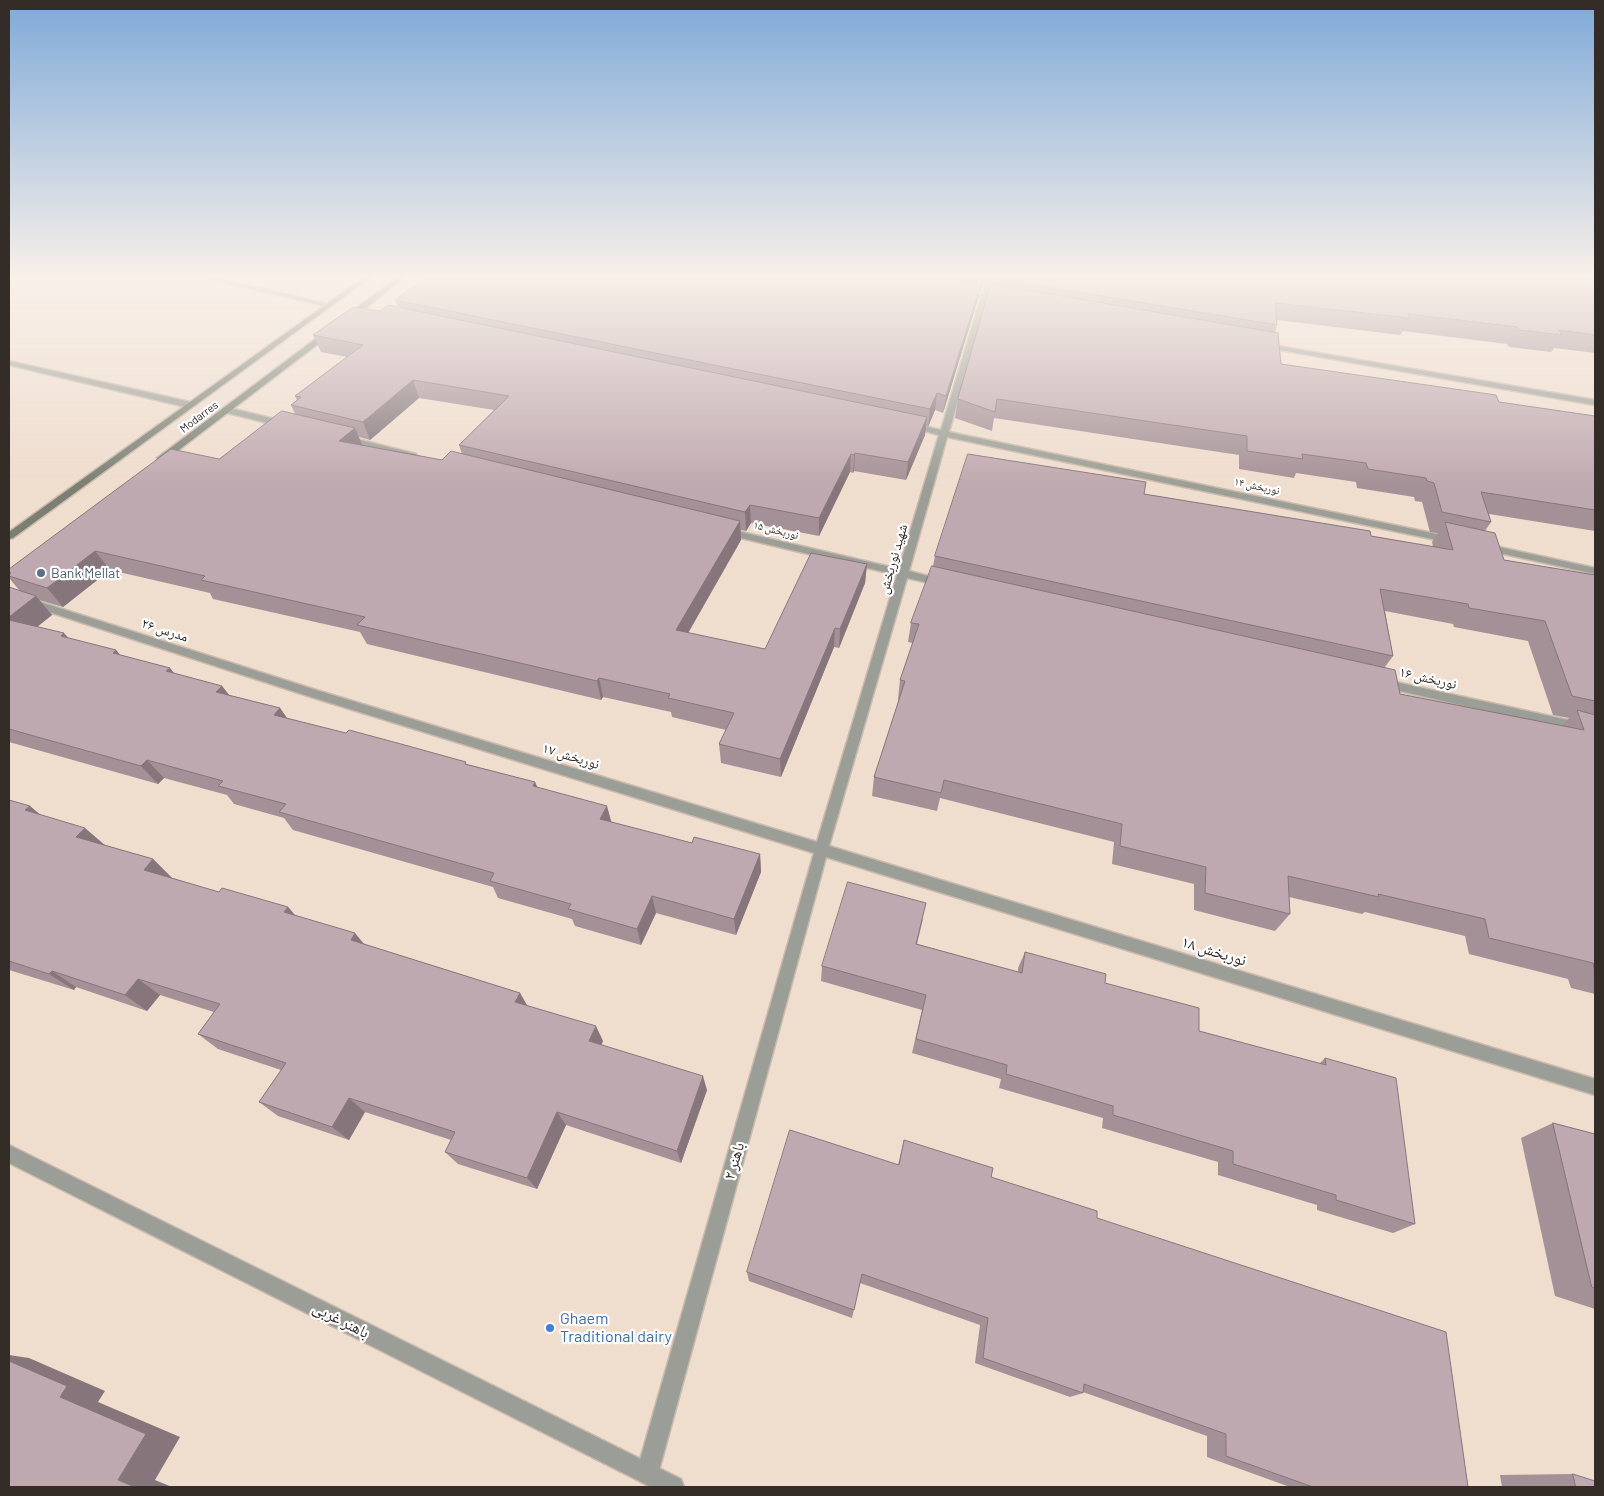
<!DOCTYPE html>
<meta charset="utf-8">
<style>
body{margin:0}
#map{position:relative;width:1604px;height:1496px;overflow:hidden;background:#efddce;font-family:Barlow,sans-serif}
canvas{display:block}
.frame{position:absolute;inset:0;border:10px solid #332c27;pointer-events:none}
</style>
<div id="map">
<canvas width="1604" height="1496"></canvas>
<div class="frame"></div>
</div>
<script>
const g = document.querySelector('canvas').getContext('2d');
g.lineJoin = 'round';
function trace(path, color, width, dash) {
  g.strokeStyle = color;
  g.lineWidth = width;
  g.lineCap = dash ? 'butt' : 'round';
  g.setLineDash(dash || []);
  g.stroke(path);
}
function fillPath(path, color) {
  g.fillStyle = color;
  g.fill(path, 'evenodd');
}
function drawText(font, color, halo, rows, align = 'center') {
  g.font = font + ' Barlow,"Noto Naskh Arabic",sans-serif';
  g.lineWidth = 4.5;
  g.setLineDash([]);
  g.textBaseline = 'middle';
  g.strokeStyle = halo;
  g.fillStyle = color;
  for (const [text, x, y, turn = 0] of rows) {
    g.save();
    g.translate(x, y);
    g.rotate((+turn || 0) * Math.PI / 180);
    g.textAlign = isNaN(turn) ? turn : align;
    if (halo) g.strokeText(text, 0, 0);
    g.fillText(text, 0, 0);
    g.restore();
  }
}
const minor = new Path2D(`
 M 200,277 L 211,277 L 333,305 L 329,307 Z
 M 987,277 L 993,277 L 949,432 L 1451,537 L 1456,540 L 1451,543 L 947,437 L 909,571 L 947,581 L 948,583 L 943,586 L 907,578 L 829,846 L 1595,1079 L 1595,1095 L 826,857 L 658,1474 L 654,1481 L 647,1485 L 640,1481 L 636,1474 L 814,853 L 308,696 L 9,599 L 9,592 L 316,690 L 817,842 L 897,575 L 724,534 L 719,531 L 724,528 L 899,569 L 939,435 L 906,426 L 910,423 L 941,430 Z
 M 9,361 L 190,402 L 194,405 L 190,408 L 9,365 Z
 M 226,407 L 287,422 L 288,424 L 284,427 L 223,412 L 222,410 Z
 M 345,436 L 416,454 L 417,456 L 413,459 L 342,441 L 342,437 Z
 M 1485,544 L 1595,568 L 1595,574 L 1481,549 L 1480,547 Z
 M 1382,679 L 1595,726 L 1595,736 L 1378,686 L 1376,683 Z`);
const tertiary = new Path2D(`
 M 963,291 L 1002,298 L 1006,300 L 1002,302 L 961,294 L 959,293 Z
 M 1260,343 L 1595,400 L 1595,405 L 1263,347 L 1259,345 Z
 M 9,1145 L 681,1479 L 684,1487 L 651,1487 L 9,1163 Z`);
const secondary = new Path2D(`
 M 364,277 L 371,277 L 13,538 L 9,539 L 9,532 Z
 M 398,277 L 405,277 L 351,320 L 345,320 L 345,316 Z
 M 327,330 L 334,332 L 163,462 L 157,462 L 157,458 Z`);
const wall = new Path2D(`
 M 428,277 L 985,277 L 980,292 L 979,292 L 978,299 L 943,413 L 935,410 L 928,427 L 926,426 L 925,435 L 906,480 L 854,471 L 853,473 L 850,472 L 819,536 L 751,523 L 746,531 L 741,530 L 741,540 L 688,633 L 765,649 L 867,564 L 865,583 L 839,648 L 834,647 L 781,777 L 721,763 L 719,744 L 726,730 L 672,717 L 671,712 L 603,697 L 601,700 L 367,644 L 360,632 L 213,599 L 210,593 L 110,570 L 63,607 L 39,600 L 52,615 L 37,627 L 68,638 L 116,650 L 120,655 L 170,668 L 174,673 L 222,686 L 229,695 L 280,708 L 287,718 L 535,782 L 538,788 L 611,822 L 692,843 L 760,854 L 761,872 L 736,935 L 656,913 L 641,945 L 575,926 L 572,919 L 498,898 L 493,887 L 293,830 L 284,818 L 234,804 L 227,795 L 164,778 L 158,784 L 9,742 L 9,587 L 20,591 L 9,578 L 9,569 L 219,459 L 295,414 L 291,405 L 297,400 L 295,396 L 347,357 L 321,352 L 313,335 L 380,311 L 398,307 L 395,300 ZM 419,398 L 494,410 L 459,445 L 462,454 L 442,460 L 362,445 L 359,437 L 370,440 Z
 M 993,277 L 1595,277 L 1595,353 L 1554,348 L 1551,352 L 1509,347 L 1507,344 L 1403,331 L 1400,335 L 1277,320 L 1277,325 L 1275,332 L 1281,364 L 1499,402 L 1595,416 L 1595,531 L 1489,514 L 1491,522 L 1485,531 L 1504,560 L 1595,575 L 1595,994 L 1571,988 L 1568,979 L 1469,954 L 1465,936 L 1365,912 L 1362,914 L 1289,897 L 1290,914 L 1275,931 L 1194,910 L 1194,884 L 1112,864 L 1114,842 L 940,798 L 937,811 L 872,796 L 874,777 L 899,700 L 898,699 L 900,680 L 913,643 L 908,642 L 911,623 L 933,566 L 935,556 L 1144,494 L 1371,536 L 1433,547 L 1432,542 L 1438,533 L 1430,532 L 1422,502 L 1415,501 L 1414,497 L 1357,488 L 1356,482 L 1296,473 L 1294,478 L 1239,469 L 1239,455 L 994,418 L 992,431 L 955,418 L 958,399 L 992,284 ZM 1385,611 L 1453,624 L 1454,627 L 1528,641 L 1553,715 L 1569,718 L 1561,726 L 1400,694 L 1385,667 L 1393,656 Z
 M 9,800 L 30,806 L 40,815 L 105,845 L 153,859 L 172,878 L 219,892 L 288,907 L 295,915 L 364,944 L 520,993 L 527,1005 L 603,1041 L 601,1045 L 707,1090 L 681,1163 L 566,1125 L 537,1189 L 458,1164 L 445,1152 L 451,1140 L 365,1112 L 349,1140 L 278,1116 L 259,1102 L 281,1070 L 218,1049 L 198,1034 L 214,1012 L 160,995 L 147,1011 L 76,987 L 74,990 L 9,970 Z
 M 923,919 L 917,944 L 1018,972 L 1018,968 L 1025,952 L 1105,983 L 1199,1031 L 1319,1064 L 1325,1058 L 1415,1224 L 1393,1233 L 1317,1210 L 1317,1205 L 1218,1175 L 1218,1162 L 1102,1128 L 1103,1118 L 999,1088 L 1001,1079 L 912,1053 L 922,1010 L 821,981 L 822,966 Z
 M 1553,1123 L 1595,1134 L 1595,1309 L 1555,1296 L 1521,1138 Z
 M 904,1140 L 991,1177 L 1097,1218 L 1468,1487 L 1290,1487 L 1207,1457 L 1207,1436 L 1083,1392 L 1083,1393 L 1070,1397 L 975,1363 L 980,1325 L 860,1283 L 852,1318 L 749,1281 L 747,1272 L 898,1165 Z
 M 1573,1474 L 1595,1487 L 1502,1487 L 1500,1475 Z`);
const shadedWall = new Path2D(`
 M 983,277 L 985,277 L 980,292 Z
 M 981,283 L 978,299 L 943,413 L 946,396 Z
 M 413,380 L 419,398 L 370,440 L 363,422 Z
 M 937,393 L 935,410 L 928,427 L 930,409 Z
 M 927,417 L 925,435 L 906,480 L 908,462 Z
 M 355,428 L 363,447 L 339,441 Z
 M 855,453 L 854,471 L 853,473 L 854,455 Z
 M 851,454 L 850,472 L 819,536 L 819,518 Z
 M 750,505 L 751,523 L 746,531 L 745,512 Z
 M 740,521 L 741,540 L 679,649 L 676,630 Z
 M 95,551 L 110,570 L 63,607 L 47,588 Z
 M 867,564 L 865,583 L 839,648 L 840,629 Z
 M 36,596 L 52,615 L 23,638 L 9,622 L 9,617 Z
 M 835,628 L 834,647 L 781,777 L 780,759 Z
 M 64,633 L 81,652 L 61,636 Z
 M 116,650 L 132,669 L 113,653 Z
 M 170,668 L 184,687 L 166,671 Z
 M 599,678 L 603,697 L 601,700 L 597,681 Z
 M 222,686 L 236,704 L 216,692 Z
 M 280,708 L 293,727 L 274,715 Z
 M 147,760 L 164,778 L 158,784 L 141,766 Z
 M 535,782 L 542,800 L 533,786 Z
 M 30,806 L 51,824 L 25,810 Z
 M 607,806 L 612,824 L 600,819 Z
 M 85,828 L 106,846 L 76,837 Z
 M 760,854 L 761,872 L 736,935 L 734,919 Z
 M 153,859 L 172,878 L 163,888 L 144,870 Z
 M 652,896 L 656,913 L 641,945 L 637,929 Z
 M 288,907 L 303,925 L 284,912 Z
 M 355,933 L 369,950 L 351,940 Z
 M 52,971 L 76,987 L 74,990 L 49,974 Z
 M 138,979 L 160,995 L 147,1011 L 125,995 Z
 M 520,993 L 529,1009 L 515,1002 Z
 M 596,1026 L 603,1041 L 596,1056 L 589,1041 Z
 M 703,1076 L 707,1090 L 681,1163 L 677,1151 Z
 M 349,1098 L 365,1112 L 349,1140 L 332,1127 Z
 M 557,1112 L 566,1125 L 537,1189 L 527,1178 Z
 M 9,1355 L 29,1358 L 105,1391 L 98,1402 L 180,1437 L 155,1480 L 172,1487 L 135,1487 L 118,1480 L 60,1397 L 9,1361 Z`);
const building = new Path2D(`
 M 428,277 L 943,277 L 981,283 L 946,396 L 937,393 L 930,409 L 395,300 Z
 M 993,277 L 1595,277 L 1595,335 L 1559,330 L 1562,335 L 1519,330 L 1517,327 L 1408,314 L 1409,318 L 1275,303 L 1277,325 L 993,278 Z
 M 991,284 L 1278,333 L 1281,364 L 1496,395 L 1499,402 L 1595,416 L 1595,510 L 1481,492 L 1491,522 L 1442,512 L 1434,483 L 1427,481 L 1426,478 L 1368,469 L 1366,463 L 1302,454 L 1303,459 L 1247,451 L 1247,436 L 997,399 L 995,412 L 958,399 Z
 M 388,305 L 927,417 L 908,462 L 855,453 L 854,455 L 851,454 L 819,518 L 750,505 L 745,512 L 459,445 L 509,396 L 413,380 L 363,422 L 291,405 L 301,397 L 295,396 L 363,345 L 313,335 L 353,307 L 380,311 Z
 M 282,411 L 355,428 L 339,441 L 442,460 L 451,451 L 740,521 L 676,630 L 765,649 L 811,553 L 867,564 L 840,629 L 835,628 L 780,759 L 719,744 L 734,713 L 668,698 L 670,694 L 599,678 L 597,681 L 357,625 L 365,617 L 201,580 L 205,576 L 95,551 L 47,588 L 9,576 L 9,574 L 11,573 L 9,572 L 9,569 L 171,449 L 219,459 Z
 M 968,454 L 1146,482 L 1144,494 L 1370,531 L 1371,536 L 1453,550 L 1445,522 L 1495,533 L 1504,560 L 1595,575 L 1595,701 L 1572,696 L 1545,621 L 1469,608 L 1468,604 L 1380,589 L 1393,656 L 935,556 Z
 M 932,566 L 1395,670 L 1400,694 L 1584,730 L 1577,710 L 1595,715 L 1595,972 L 1593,963 L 1489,938 L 1485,919 L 1378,894 L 1379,897 L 1288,876 L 1290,914 L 1205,893 L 1206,867 L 1120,846 L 1122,824 L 944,780 L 941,793 L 874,777 L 905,681 L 900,680 L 919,624 L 911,623 Z
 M 9,587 L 36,596 L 9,617 Z
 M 9,620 L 64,633 L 61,636 L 116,650 L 113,653 L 170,668 L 166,671 L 222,686 L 216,692 L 280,708 L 274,715 L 346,733 L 349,730 L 401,744 L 466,762 L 465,764 L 535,782 L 533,786 L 607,806 L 600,819 L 692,843 L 694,837 L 760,854 L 734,919 L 652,896 L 637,929 L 568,909 L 571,904 L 490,881 L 494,873 L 279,812 L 286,804 L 218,786 L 223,781 L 147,760 L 141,766 L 9,729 Z
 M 9,800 L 30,806 L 25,810 L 85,828 L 76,837 L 153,859 L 144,870 L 219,892 L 222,888 L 288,907 L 284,912 L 355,933 L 351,940 L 520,993 L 515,1002 L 596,1026 L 589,1041 L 703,1076 L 677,1151 L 557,1112 L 527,1178 L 445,1152 L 455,1132 L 349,1098 L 332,1127 L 259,1102 L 286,1063 L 198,1034 L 220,1004 L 138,979 L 125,995 L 52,971 L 49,974 L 9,961 Z
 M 848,882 L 926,903 L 916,944 L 1022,973 L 1025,952 L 1106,974 L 1105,983 L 1199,1008 L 1199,1031 L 1326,1065 L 1325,1058 L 1396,1078 L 1415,1224 L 1336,1200 L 1336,1195 L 1233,1164 L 1233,1151 L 1113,1115 L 1113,1106 L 1006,1074 L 1007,1065 L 916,1039 L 926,995 L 822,966 Z
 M 1553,1123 L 1595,1134 L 1595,1288 L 1592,1287 Z
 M 790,1130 L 899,1165 L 904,1140 L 993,1168 L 991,1177 L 1097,1211 L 1097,1218 L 1446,1332 L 1468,1487 L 1313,1487 L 1226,1456 L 1226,1434 L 1084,1384 L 1083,1393 L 983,1358 L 988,1318 L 862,1274 L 854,1310 L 747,1272 Z
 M 9,1361 L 67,1386 L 60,1397 L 146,1434 L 118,1480 L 135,1487 L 9,1487 Z
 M 1573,1474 L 1595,1481 L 1595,1487 L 1576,1487 Z`);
const markers = [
 [41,573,5,"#5c6f8a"],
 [550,1328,5,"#3f7fe0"]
];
const farStreetnames = [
 ["Modarres",199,417,-37],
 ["نوربخش ۱۴",1257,486,12],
 ["نوربخش ۱۵",776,530,14]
];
const streetNames = [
 ["شهید نوربخش",893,559,-74],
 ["مدرس ۲۶",165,630,18],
 ["نوربخش ۱۶",1428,678,13],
 ["نوربخش ۱۷",571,756,17]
];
const serviceNames = [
 ["Bank Mellat",51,573]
];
const nearStreetnames = [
 ["نوربخش ۱۸",1214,951,17],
 ["باهنر ۲",734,1161,-74],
 ["باهنر غربی",341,1320,27]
];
const nearShopnames = [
 ["Ghaem",560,1319],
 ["Traditional dairy",560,1337]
];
trace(minor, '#c9baad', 3);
trace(tertiary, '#c9baad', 3);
trace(secondary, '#c9baad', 3);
fillPath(minor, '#9b9e96');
fillPath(tertiary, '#9b9e96');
fillPath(secondary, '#7a7f72');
fillPath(wall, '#a49197');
fillPath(shadedWall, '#86767b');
fillPath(building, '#bfa9b0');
trace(building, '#86767b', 1);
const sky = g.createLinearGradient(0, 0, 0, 486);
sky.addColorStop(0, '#7faad8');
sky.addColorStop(0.57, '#f8f0e9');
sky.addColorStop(1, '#f8f0e900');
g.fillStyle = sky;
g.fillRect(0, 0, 1604, 486);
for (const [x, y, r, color] of markers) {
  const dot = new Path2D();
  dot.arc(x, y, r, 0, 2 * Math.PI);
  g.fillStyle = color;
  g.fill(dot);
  trace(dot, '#fff', 2);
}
drawText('11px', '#332c27', '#fff', farStreetnames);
drawText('14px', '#332c27', '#fff', streetNames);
drawText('14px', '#4e5e75', '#fff', serviceNames, 'left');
drawText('16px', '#332c27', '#fff', nearStreetnames);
drawText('16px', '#366cbe', '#fff', nearShopnames, 'left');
</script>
